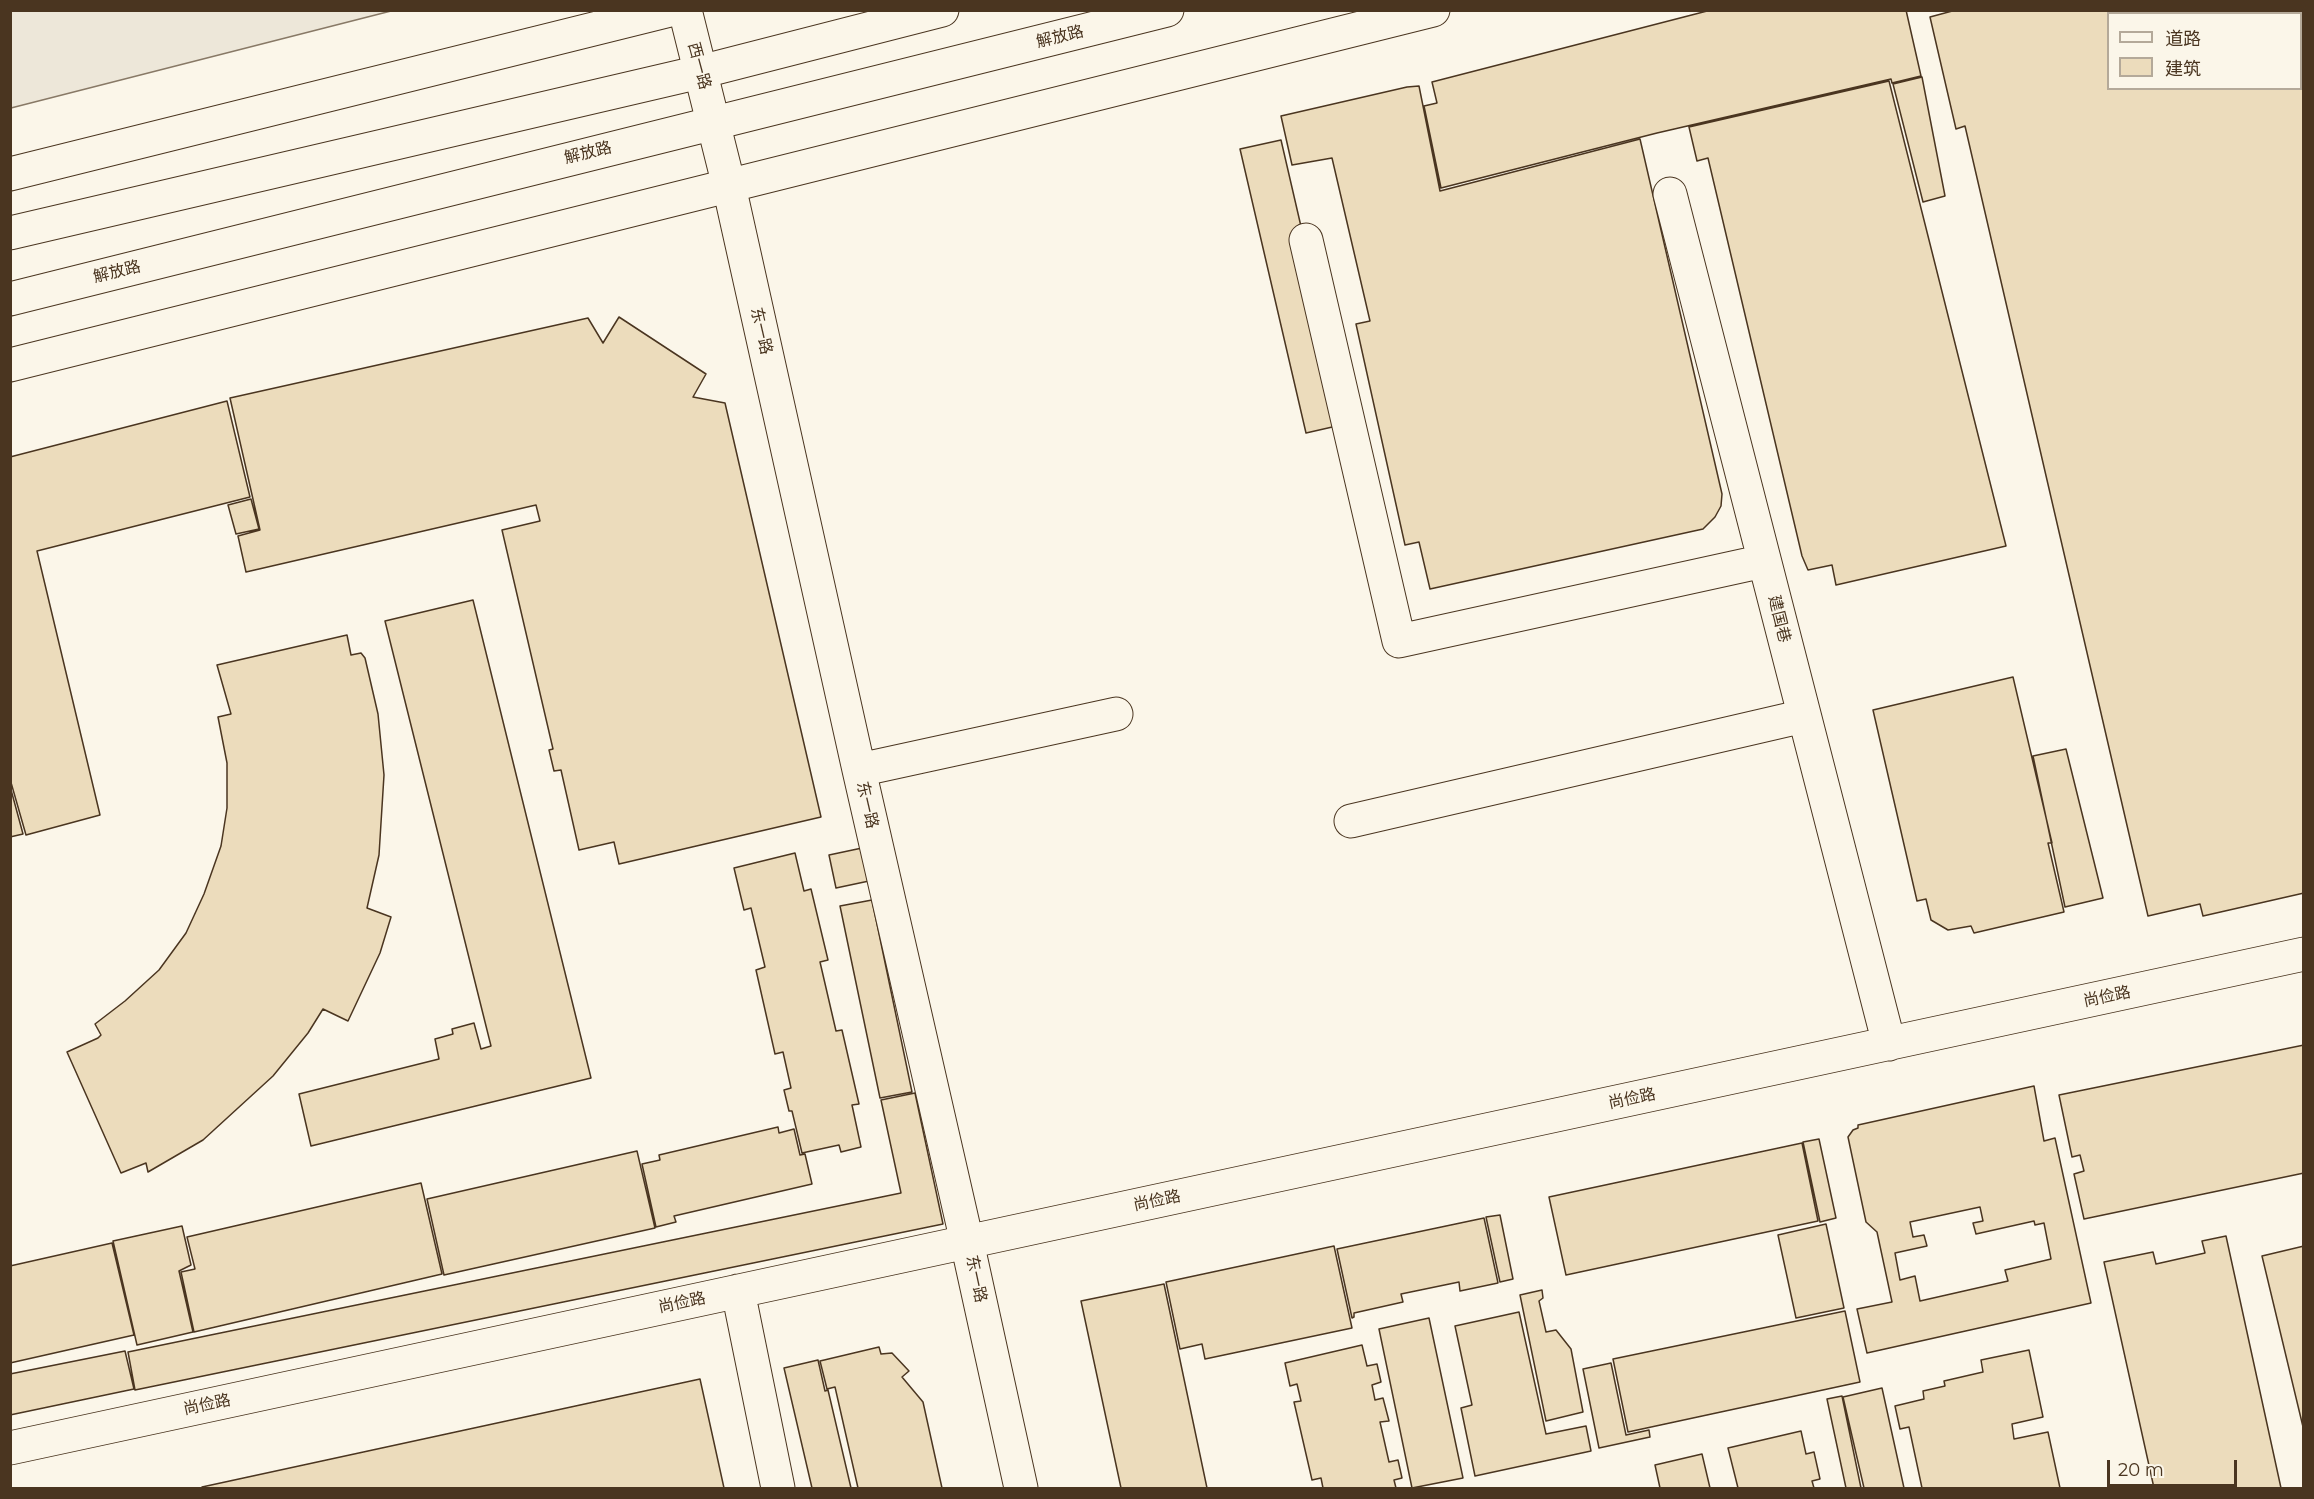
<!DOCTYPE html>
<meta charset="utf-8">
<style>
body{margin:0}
#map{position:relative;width:2314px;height:1499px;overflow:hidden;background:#fbf6e9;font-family:Montserrat,"Noto Sans SC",sans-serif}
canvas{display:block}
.frame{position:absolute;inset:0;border:12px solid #4a3520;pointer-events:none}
.legend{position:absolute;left:2107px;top:12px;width:195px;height:78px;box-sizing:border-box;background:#fbf6e9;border:2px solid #b4a999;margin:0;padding:8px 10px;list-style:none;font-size:18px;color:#4a3520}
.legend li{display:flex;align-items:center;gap:12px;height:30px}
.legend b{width:30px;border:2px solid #b4a999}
.scale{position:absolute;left:2107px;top:1460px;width:130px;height:27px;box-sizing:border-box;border:3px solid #4a3520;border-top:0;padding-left:8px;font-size:18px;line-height:21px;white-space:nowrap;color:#4a3520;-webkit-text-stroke:4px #fbf6e9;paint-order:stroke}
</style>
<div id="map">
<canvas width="2314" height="1499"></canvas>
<div class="frame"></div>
<ul class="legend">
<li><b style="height:8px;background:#fbf6e9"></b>道路</li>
<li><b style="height:16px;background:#ecdcbc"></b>建筑</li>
</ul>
<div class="scale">20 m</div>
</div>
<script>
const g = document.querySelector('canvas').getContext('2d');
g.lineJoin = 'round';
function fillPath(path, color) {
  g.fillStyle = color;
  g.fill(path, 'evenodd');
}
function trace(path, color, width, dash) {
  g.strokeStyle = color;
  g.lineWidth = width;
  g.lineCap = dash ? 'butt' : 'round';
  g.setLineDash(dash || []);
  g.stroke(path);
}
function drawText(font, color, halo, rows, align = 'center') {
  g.font = font + ' Montserrat,"Noto Sans SC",sans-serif';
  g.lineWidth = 4.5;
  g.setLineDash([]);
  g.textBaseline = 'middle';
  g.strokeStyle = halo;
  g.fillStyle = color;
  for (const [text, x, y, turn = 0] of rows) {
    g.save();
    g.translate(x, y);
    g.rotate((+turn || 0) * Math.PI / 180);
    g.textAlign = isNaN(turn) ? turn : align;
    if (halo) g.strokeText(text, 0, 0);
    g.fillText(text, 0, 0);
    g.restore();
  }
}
const parking = new Path2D(`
 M 11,10 L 391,10 L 391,11 L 11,108 Z`);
const building = new Path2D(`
 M 1711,10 L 1906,10 L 1921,76 L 1892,83 L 1891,79 L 1657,133 L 1441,188 L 1424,106 L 1437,103 L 1432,82 Z
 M 1956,10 L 2304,10 L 2304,893 L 2203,916 L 2200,904 L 2148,916 L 1965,126 L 1956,129 L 1930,17 ZM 2108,14 L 2300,14 L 2300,88 L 2108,88 Z
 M 1922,77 L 1945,196 L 1923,202 L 1893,84 Z
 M 1889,81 L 2006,546 L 1836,585 L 1832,565 L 1808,570 L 1802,556 L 1708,158 L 1697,161 L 1689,127 Z
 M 1419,86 L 1440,191 L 1640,139 L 1722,494 L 1721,506 L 1715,517 L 1703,529 L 1430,589 L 1419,542 L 1405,545 L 1356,324 L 1370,321 L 1332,158 L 1292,165 L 1281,116 L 1407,87 Z
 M 1281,140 L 1312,274 L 1363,420 L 1306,433 L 1240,149 Z
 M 619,317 L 706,374 L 693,397 L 725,403 L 821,817 L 619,864 L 614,842 L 579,850 L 561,770 L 554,771 L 549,750 L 553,749 L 502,530 L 540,521 L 536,505 L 246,572 L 238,536 L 260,530 L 230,398 L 588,318 L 603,343 Z
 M 227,401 L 250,497 L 37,551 L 100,815 L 26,835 L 10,779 L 10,457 Z
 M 251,499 L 259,529 L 236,534 L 228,505 Z
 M 473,600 L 591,1078 L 311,1146 L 299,1094 L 439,1059 L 435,1039 L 453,1034 L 452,1029 L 474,1023 L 481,1049 L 491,1046 L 385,621 Z
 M 347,635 L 351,655 L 361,653 L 365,658 L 378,714 L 384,775 L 379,855 L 367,908 L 391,917 L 380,953 L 348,1021 L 323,1009 L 308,1033 L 273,1076 L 203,1140 L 148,1172 L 146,1163 L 121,1173 L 67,1052 L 98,1038 L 101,1035 L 95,1024 L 125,1001 L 159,970 L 186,933 L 204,894 L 221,846 L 227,808 L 227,763 L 218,717 L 231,714 L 217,665 Z
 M 2013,677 L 2052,843 L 2048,843 L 2064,912 L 1974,933 L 1971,926 L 1948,930 L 1931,920 L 1926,899 L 1917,901 L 1873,710 Z
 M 2066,749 L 2103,898 L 2065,907 L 2033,756 Z
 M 10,786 L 23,834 L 10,837 Z
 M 862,848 L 869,881 L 836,888 L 829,855 Z
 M 795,853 L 804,891 L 811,889 L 828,960 L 820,962 L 836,1031 L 842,1030 L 859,1104 L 852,1105 L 861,1147 L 841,1152 L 839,1145 L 802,1153 L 792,1111 L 789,1111 L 784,1090 L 791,1088 L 783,1052 L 775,1054 L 756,970 L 765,967 L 751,908 L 744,910 L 734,868 Z
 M 872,900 L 912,1092 L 880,1098 L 840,906 Z
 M 2304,1045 L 2304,1173 L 2084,1219 L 2074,1174 L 2084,1171 L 2080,1155 L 2072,1157 L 2059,1095 Z
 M 2034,1086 L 2044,1141 L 2055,1138 L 2091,1303 L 1867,1353 L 1857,1309 L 1892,1302 L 1877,1232 L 1866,1222 L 1848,1137 L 1853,1130 L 1858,1128 L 1858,1125 ZM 1980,1207 L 1983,1221 L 1973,1223 L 1976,1234 L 2034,1221 L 2035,1225 L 2044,1223 L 2051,1259 L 2005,1270 L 2008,1281 L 1920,1301 L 1915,1276 L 1900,1280 L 1895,1253 L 1927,1246 L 1924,1235 L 1913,1237 L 1910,1222 Z
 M 915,1093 L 943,1224 L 135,1390 L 128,1352 L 901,1193 L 881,1100 Z
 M 778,1127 L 779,1133 L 794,1129 L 800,1155 L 805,1154 L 812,1184 L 674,1216 L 676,1222 L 656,1227 L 642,1164 L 660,1160 L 659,1155 Z
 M 1819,1139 L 1836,1218 L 1820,1222 L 1803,1142 Z
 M 1802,1143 L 1818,1221 L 1566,1275 L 1549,1197 Z
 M 637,1151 L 655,1228 L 444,1275 L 427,1199 Z
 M 421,1183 L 442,1274 L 194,1332 L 181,1272 L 195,1269 L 187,1237 Z
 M 1500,1215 L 1513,1279 L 1500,1282 L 1486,1217 Z
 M 1484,1218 L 1498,1283 L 1460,1291 L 1459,1282 L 1401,1294 L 1403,1302 L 1354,1313 L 1354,1317 L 1352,1318 L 1337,1249 Z
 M 1826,1224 L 1844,1308 L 1796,1318 L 1778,1235 Z
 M 182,1226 L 191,1265 L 179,1271 L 193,1332 L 137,1345 L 113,1241 Z
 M 2226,1236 L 2281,1488 L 2154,1488 L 2104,1262 L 2153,1252 L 2156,1264 L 2205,1253 L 2202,1241 Z
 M 112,1243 L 134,1335 L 10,1363 L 10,1266 Z
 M 1334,1246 L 1352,1328 L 1205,1359 L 1202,1344 L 1180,1349 L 1166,1282 Z
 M 2304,1246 L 2304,1431 L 2262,1256 Z
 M 1164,1284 L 1207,1488 L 1121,1488 L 1081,1301 Z
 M 1542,1290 L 1543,1298 L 1539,1301 L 1546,1332 L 1556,1330 L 1571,1349 L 1583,1412 L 1546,1421 L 1520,1295 Z
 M 1845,1311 L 1860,1382 L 1628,1432 L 1613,1359 Z
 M 1519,1312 L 1546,1434 L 1586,1426 L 1591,1451 L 1475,1476 L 1461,1408 L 1472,1405 L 1455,1326 Z
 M 1429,1318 L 1463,1478 L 1412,1488 L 1379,1329 Z
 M 1362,1345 L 1367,1366 L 1377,1364 L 1381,1382 L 1372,1385 L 1375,1400 L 1383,1398 L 1389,1421 L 1380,1422 L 1389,1462 L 1398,1460 L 1402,1478 L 1394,1480 L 1396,1488 L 1323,1488 L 1321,1478 L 1312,1480 L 1294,1402 L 1301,1401 L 1297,1384 L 1290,1386 L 1285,1363 Z
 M 879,1347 L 881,1354 L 892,1353 L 909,1371 L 902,1377 L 923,1402 L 942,1488 L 858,1488 L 835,1387 L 827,1389 L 820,1361 Z
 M 2029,1350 L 2043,1417 L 2012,1424 L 2014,1439 L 2048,1432 L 2060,1488 L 1922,1488 L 1909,1427 L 1900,1429 L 1895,1406 L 1924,1399 L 1923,1391 L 1945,1386 L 1944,1381 L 1983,1372 L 1981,1360 Z
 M 125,1351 L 134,1389 L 10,1415 L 10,1374 Z
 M 818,1360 L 825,1391 L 828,1390 L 851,1488 L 812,1488 L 784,1368 Z
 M 1611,1363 L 1626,1435 L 1649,1430 L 1650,1437 L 1599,1448 L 1583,1369 Z
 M 700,1379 L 724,1488 L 202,1488 L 202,1487 Z
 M 1882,1388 L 1904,1488 L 1864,1488 L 1843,1397 Z
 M 1842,1396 L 1861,1488 L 1846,1488 L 1827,1399 Z
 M 1801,1431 L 1806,1454 L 1814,1452 L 1820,1479 L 1812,1481 L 1814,1488 L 1738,1488 L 1728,1448 Z
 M 1702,1454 L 1710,1488 L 1660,1488 L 1655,1465 Z`);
const minor = new Path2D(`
 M 685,10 L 729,186 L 859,770 L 967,1242 L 1021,1488
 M 10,174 L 670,10
 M 1670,194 L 1889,1044
 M 1306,240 L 1399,641 L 1764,561
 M 859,770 L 1116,714
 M 1351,821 L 1804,716
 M 738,1291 L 778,1488
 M 10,1448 L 2304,954`);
const major = new Path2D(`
 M 10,233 L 700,72 L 942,10
 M 10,299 L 1167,10
 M 10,365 L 1433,10`);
const streetNames = [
 ["解放路",1060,37,-14],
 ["西一路",699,66,75],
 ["解放路",588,153,-14],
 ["解放路",117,272,-14],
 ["东一路",761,331,77],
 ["建国巷",1779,619,76],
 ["东一路",867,805,77],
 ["尚俭路",2107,997,-12],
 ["尚俭路",1632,1099,-12],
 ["尚俭路",1157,1201,-12],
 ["东一路",976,1279,78],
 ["尚俭路",682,1303,-12],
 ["尚俭路",207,1405,-12]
];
fillPath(parking, '#ede7d9');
trace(parking, '#887966', 1.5);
fillPath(building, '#ecdcbc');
trace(building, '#4a3520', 1.5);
trace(minor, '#4a3520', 35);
trace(major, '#4a3520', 35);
trace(minor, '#fbf6e9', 33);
trace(major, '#fbf6e9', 33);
drawText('16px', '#4a3520', '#fbf6e9', streetNames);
</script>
